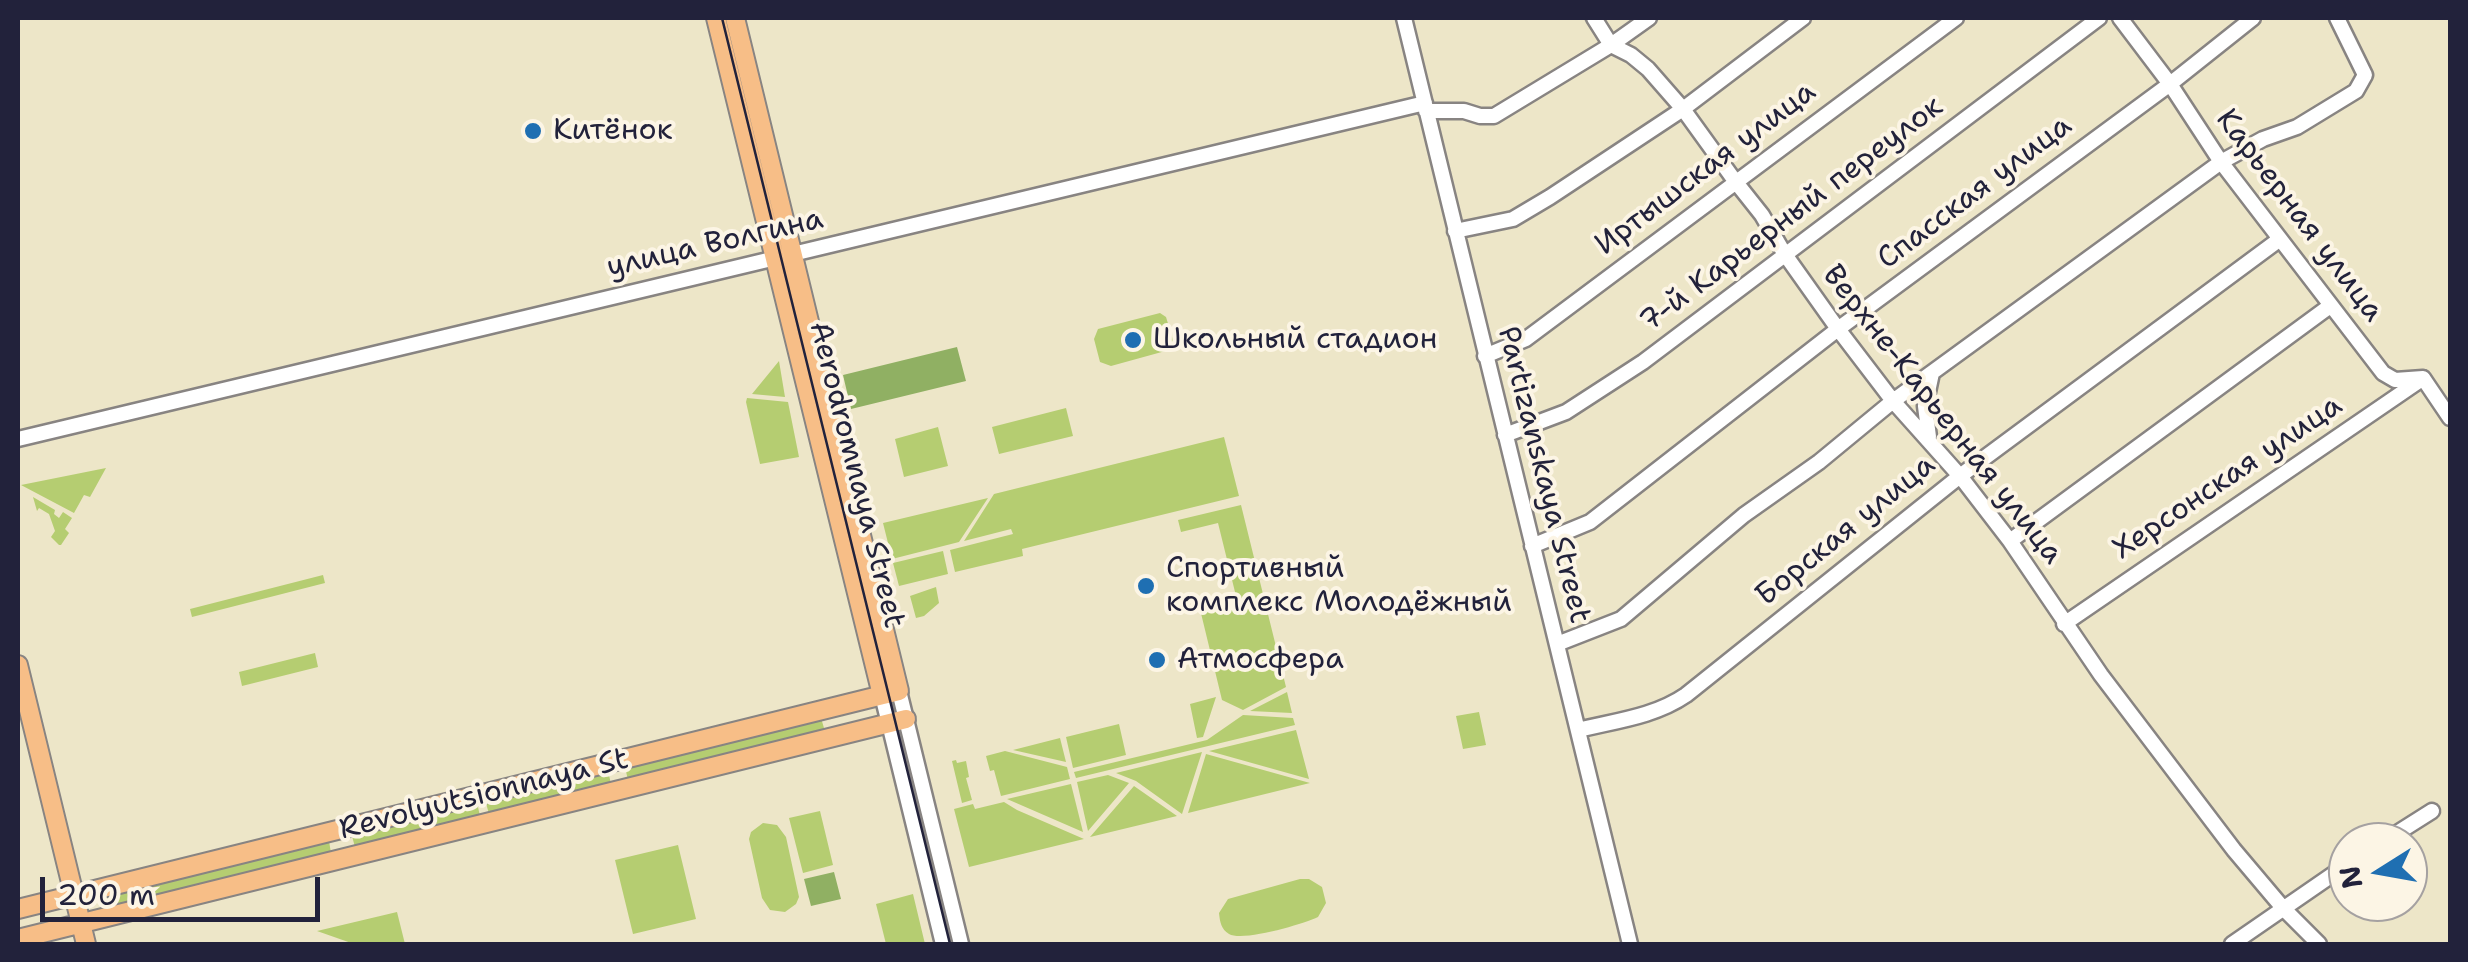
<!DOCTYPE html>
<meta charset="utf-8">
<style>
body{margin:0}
#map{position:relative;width:2468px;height:962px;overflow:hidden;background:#ede6c8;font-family:"Shantell Sans",sans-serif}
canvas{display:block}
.frame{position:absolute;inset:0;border:20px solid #22223b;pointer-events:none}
.north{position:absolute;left:2328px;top:822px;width:100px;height:100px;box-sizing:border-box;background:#fcf5e5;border:2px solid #a5a1a1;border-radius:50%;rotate:259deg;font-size:28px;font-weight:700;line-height:40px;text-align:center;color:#22223b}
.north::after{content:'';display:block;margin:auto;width:35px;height:45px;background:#1f6fb2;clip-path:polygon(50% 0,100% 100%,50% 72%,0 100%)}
.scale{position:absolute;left:40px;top:877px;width:280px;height:45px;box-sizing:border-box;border:5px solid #22223b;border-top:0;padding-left:12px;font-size:30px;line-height:35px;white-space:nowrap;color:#22223b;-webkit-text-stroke:8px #fcf5e5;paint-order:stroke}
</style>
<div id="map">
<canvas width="2468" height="962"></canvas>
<div class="frame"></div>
<div class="north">N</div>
<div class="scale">200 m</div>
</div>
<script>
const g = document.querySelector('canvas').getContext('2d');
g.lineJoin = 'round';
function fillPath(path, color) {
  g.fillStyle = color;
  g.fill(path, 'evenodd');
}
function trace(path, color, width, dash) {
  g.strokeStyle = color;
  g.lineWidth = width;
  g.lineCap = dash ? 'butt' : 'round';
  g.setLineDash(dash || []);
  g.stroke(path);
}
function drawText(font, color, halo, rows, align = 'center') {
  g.font = font + ' "Shantell Sans",sans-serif';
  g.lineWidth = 8;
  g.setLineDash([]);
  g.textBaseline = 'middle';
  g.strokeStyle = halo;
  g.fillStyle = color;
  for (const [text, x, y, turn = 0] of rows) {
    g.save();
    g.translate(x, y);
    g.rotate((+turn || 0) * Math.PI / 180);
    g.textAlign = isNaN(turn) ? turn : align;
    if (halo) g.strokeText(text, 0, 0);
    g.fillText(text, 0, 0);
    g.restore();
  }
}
const green = new Path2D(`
 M 1160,313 L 1166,317 L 1173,340 L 1169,350 L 1111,366 L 1100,362 L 1094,339 L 1098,329 Z
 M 779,361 L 785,397 L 752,394 Z
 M 747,398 L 788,402 L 799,457 L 760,464 L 746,402 Z
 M 1066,408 L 1073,436 L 999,454 L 992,427 Z
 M 938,427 L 948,466 L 904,477 L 895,439 Z
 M 1224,437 L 1239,496 L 1022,549 L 1023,556 L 955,572 L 950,550 L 1013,534 L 1011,529 L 964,541 L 994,494 Z
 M 106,468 L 90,497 L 84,495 L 74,513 L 21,485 Z
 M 33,497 L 55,510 L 54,514 L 59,518 L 63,512 L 72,518 L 65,529 L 69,533 L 61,545 L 59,545 L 51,537 L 55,531 L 49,514 L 39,508 L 37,511 Z
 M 988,498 L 959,542 L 892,559 L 883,523 Z
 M 1241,505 L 1286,687 L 1243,710 L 1222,700 L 1199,605 L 1236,596 L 1218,523 L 1181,532 L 1178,520 Z
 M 943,551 L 948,574 L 899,586 L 893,563 Z
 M 323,575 L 325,583 L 192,617 L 190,609 Z
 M 936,587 L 939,603 L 924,616 L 916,618 L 910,596 Z
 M 315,653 L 318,667 L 242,686 L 239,672 Z
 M 1287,692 L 1292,713 L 1250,711 Z
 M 1216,697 L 1203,737 L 1197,738 L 1190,704 Z
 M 1479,712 L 1486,745 L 1463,749 L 1456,716 Z
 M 1243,715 L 1293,718 L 1295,725 L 1076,778 L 1074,772 L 1207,740 Z
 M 821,718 L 824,728 L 821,733 L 628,780 L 624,763 Z
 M 1119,724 L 1126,755 L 1073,768 L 1066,737 Z
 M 1296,730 L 1309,779 L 1209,751 Z
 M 1060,738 L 1066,762 L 1013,750 Z
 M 1005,751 L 1067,767 L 1070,779 L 1001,796 L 994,770 L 990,771 L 986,756 Z
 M 1202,752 L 1182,814 L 1136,781 L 1116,773 Z
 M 1206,754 L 1310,783 L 1188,813 Z
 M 956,760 L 957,763 L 966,761 L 969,777 L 966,778 L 972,800 L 962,803 L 952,761 Z
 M 607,766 L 611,784 L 489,814 L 484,796 Z
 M 1108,775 L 1129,783 L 1088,831 L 1077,782 Z
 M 1071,784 L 1083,832 L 1007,799 Z
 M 1134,786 L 1177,816 L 1090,837 Z
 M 476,798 L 480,816 L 355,847 L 350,829 Z
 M 1004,802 L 1017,810 L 1084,839 L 969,867 L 954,809 L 973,804 L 975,809 Z
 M 820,811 L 833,865 L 803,873 L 789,818 Z
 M 763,823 L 777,825 L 786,837 L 799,897 L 796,904 L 785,912 L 770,910 L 762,898 L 749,839 L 751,832 Z
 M 328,835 L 331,853 L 105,909 L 100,890 Z
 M 678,845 L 696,919 L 633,934 L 615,860 Z
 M 1300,879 L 1309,879 L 1322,887 L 1326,903 L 1318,917 C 1303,924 1243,942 1229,934 C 1221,929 1220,922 1219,913 L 1228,899 Z
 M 913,894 L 925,944 L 886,944 L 876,904 Z
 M 397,912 L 405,944 L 354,944 L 317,931 Z`);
const forest = new Path2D(`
 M 957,347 L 966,381 L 851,409 L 843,375 Z
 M 834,872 L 841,899 L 811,906 L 804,879 Z`);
const minor = new Path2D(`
 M 1404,18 L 1630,944
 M 1594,18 L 1611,45 L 1631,55 L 1648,69 L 1683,109 L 1735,181 L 1762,215 L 1784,253 L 1838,329 L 1893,401 L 1960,476 L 2010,541 L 2101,675 L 2234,850 L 2283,908 L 2319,944
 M 2120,18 L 2170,84 L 2221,162 L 2383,373 L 2395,380 L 2423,378
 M 1426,111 L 1464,111 L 1480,116 L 1494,116 L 1611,45 L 1649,18
 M 1455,231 L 1513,219 L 1550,197 L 1683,109 L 1803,18
 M 1485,356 L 1526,339 L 1956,18
 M 2423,378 L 2450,418
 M 1505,435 L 1566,412 L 1643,362 L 2099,18
 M 1929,437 L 1925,406 L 1932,373
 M 18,439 L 1425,103
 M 2010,541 L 2330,306
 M 1532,546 L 1590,522 L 1838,329 L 2170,84 L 2253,18
 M 2064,624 L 2422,379
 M 1557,644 L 1621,619 L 1744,515 L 1819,462 L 1893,401 L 2221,162 L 2263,139 L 2297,127 L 2356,91 L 2365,75 L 2337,18
 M 899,691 L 961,944
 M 882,695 L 943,944
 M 1578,730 C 1614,721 1654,717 1686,695 L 1960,476 L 2280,239
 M 2383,842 L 2432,811
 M 2232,944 L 2348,864`);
const major = new Path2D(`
 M 716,18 L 882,695
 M 18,665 L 86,944
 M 18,909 L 899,691 L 735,18
 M 18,939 L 906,719`);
const tram = new Path2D(`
 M 722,18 L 950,944`);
const markers = [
 [533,131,10,"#1f6fb2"],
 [1133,340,10,"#1f6fb2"],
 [1146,586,10,"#1f6fb2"],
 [1157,660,10,"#1f6fb2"]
];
const poiNames = [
 ["Китёнок",553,131],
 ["Школьный стадион",1153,340],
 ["Спортивный",1166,569],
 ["комплекс Молодёжный",1166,603],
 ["Атмосфера",1177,660]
];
const streetNames = [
 ["Иртышская улица",1706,169,-37],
 ["Спасская улица",1975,193,-37],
 ["7-й Карьерный переулок",1792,215,-37],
 ["Карьерная улица",2299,216,53],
 ["улица Волгина",715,244,-13],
 ["Верхне-Карьерная улица",1942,415,52],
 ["Aerodromnaya Street",856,475,76],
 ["Partizanskaya Street",1543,475,76],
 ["Херсонская улица",2228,478,-34],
 ["Борская улица",1846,531,-39],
 ["Revolyutsionnaya St",484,795,-14]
];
fillPath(green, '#b5cd71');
fillPath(forest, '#90b063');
trace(minor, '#888482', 19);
trace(major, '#888482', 22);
trace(minor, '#fff', 14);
trace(major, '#f7be87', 18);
trace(tram, '#22223b', 2.5);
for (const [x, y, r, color] of markers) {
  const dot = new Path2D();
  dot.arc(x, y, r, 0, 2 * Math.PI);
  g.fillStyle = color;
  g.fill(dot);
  trace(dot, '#fcf5e5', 4);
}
drawText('30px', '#22223b', '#fcf5e5', poiNames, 'left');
drawText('30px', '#22223b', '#fcf5e5', streetNames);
</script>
